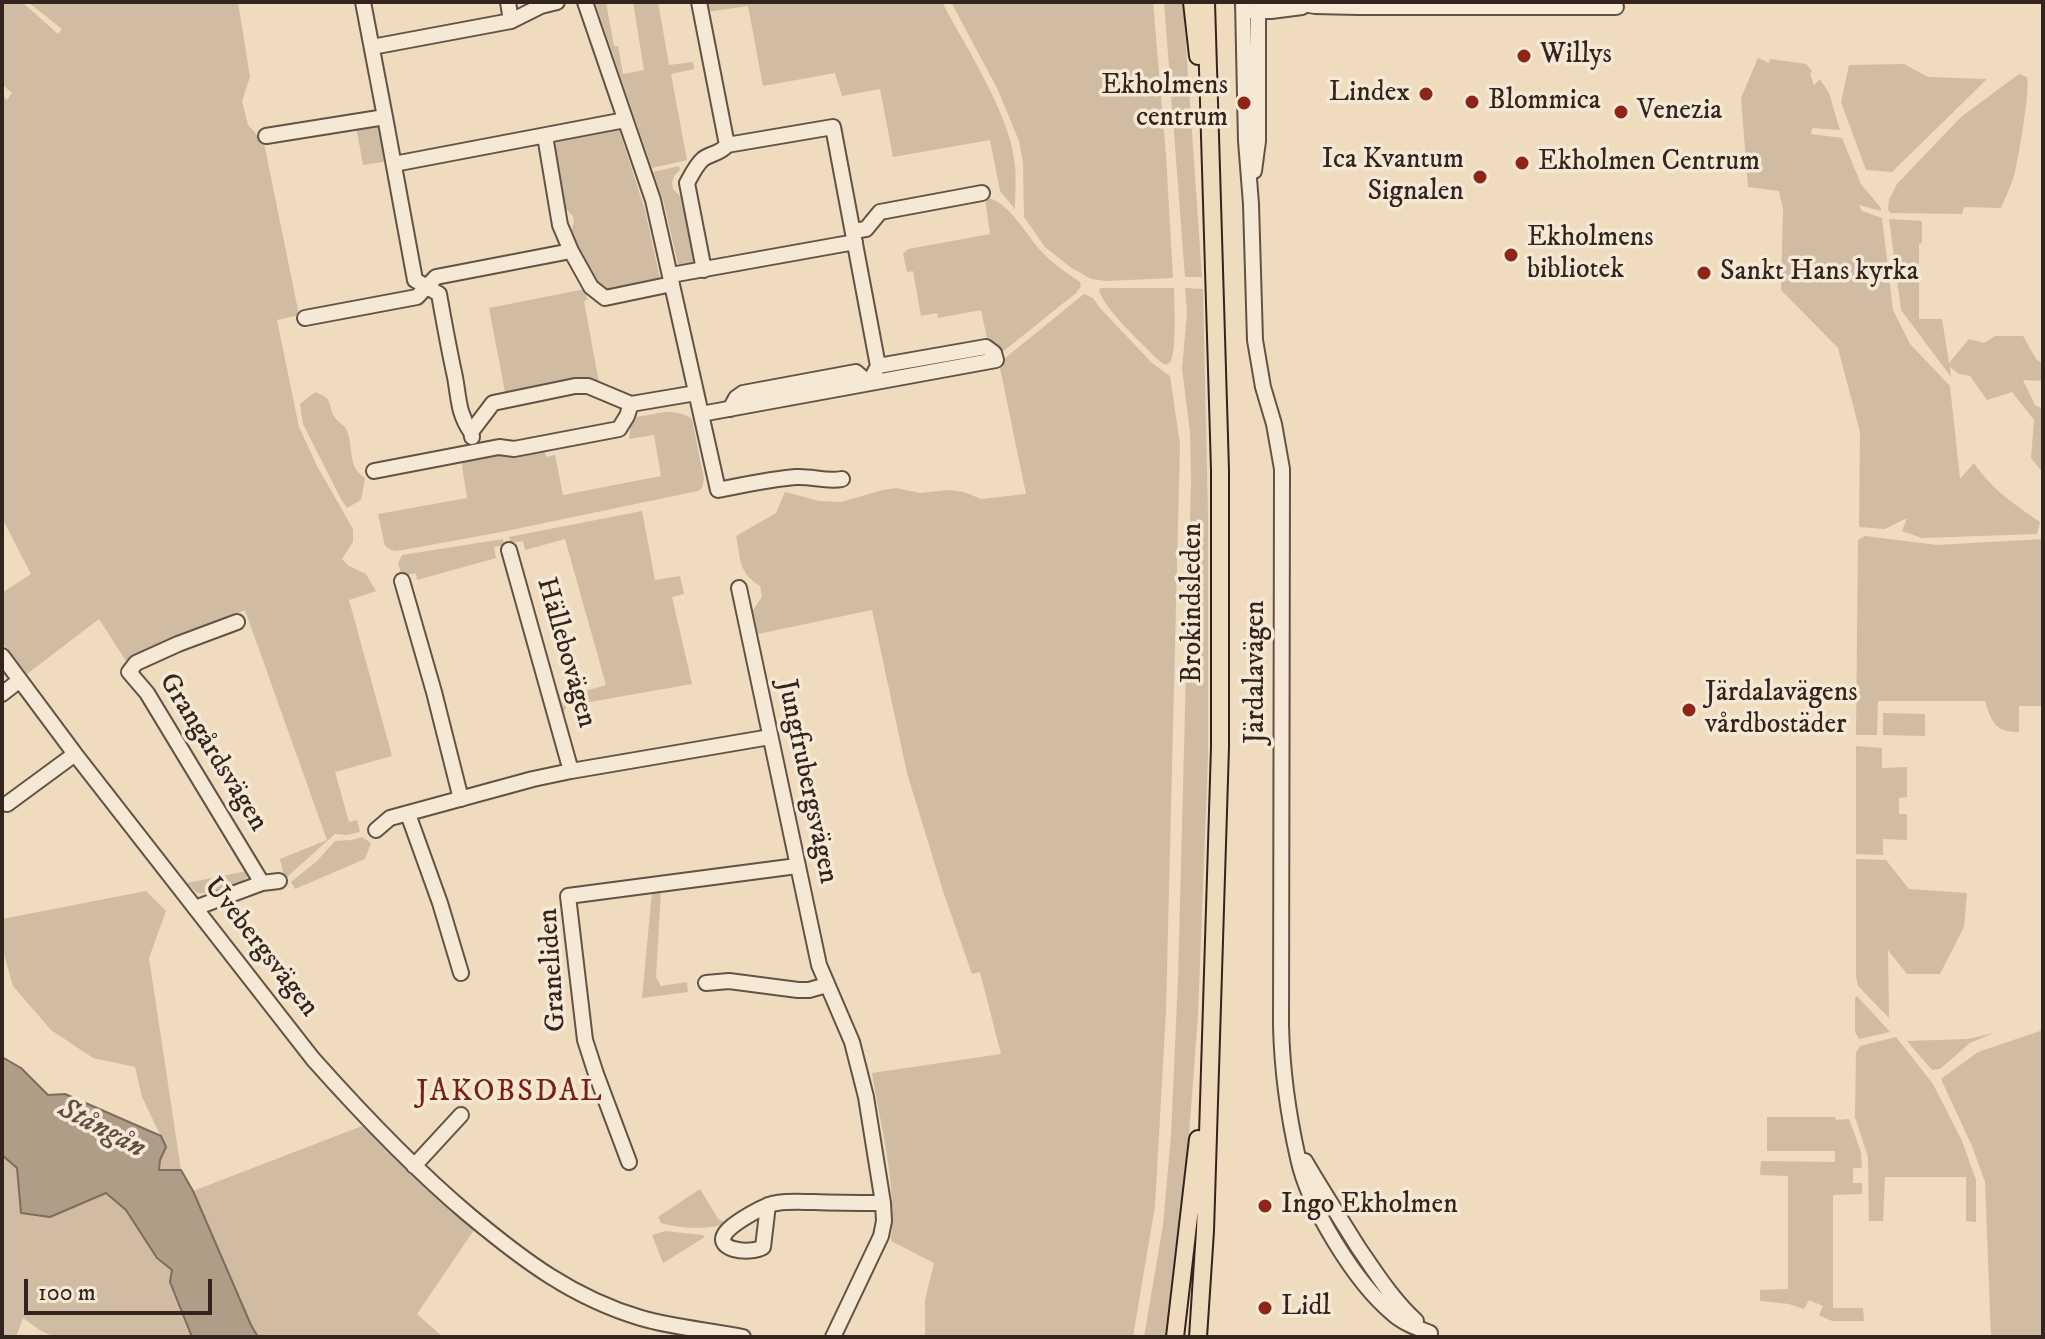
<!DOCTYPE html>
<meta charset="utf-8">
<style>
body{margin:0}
#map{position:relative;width:2045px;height:1339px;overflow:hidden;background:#efdbbe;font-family:"IM FELL DW Pica",serif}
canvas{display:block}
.frame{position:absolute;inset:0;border:4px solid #34241e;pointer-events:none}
.scale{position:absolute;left:24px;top:1279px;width:188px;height:36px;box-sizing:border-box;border:4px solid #34241e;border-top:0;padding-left:10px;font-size:24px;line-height:28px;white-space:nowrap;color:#34241e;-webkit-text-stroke:6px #f5e8d5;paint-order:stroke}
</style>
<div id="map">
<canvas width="2045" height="1339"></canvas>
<div class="frame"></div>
<div class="scale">100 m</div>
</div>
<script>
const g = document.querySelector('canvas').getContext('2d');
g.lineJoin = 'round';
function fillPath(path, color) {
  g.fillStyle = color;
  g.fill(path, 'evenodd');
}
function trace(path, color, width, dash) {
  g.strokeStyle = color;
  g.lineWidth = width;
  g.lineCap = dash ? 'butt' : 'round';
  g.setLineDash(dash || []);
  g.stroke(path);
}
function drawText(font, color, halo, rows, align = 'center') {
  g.font = font + ' "IM FELL DW Pica",serif';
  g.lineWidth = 7;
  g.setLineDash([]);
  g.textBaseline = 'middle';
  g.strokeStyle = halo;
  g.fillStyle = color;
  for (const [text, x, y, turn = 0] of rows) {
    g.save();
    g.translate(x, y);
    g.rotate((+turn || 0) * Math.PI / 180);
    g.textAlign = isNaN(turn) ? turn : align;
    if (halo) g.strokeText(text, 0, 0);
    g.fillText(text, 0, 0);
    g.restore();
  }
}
const green = new Path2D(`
 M 2,2 L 22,2 L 58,34 L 62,29 L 28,2 L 238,2 L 250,77 L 242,101 L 248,125 L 264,143 L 299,315 L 277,320 L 299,427 L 317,466 L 353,529 L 353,542 L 342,559 L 349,566 L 366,574 L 376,591 L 349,600 L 392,756 L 335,772 L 349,822 L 357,820 L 360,832 L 347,835 L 335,834 L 287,877 L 284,876 L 280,859 L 327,840 L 245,610 L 126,661 L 99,619 L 27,674 L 2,642 L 2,593 L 31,574 L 2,518 L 2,95 L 7,100 L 12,93 L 2,84 Z
 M 595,2 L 606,2 L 614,46 L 618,46 L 623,74 L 644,70 L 633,2 L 658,2 L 669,65 L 693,62 L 694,69 L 671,74 L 687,160 L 652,168 Z
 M 703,2 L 942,2 C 965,46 1008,111 1014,159 C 1017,175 1015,193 1015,209 L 1000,191 L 990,140 L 893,157 L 880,89 L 842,96 L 835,73 L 763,86 L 748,6 L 706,12 Z
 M 951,2 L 1153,2 L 1166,155 L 1173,278 L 1106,281 L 1091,279 L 1070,267 L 1045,247 L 1024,217 L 1023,163 L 1019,141 L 997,88 Z
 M 1164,2 L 1183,2 L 1202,277 L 1185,277 Z
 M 1758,58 L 1769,63 L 1770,59 L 1806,64 L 1812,71 L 1810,74 L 1814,85 L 1820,79 L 1829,93 L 1840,130 L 1812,128 L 1811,134 L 1842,138 L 1861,184 L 1881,208 L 1881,211 L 1859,205 L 1862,211 L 1882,218 L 1893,310 L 1910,344 L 1950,386 L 1960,479 L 1974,463 C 1992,490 2014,504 2040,522 L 2037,534 L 1922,538 L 1902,531 L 1907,518 L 1885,529 L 1859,527 L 1860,432 L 1838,348 L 1781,290 L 1783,209 L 1779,191 L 1748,187 L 1741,98 Z
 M 1904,64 L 1928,77 L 1987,79 L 1892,172 L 1866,170 L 1841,102 L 1849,65 Z
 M 2019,74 L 2027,77 C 2030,92 2019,154 2015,172 C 2012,184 2006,196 2001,208 L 1964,207 L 1962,214 L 1891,213 L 1888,210 L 1889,200 L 1897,184 L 1961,117 Z
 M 380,124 L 389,161 L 363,165 L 356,126 Z
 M 613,128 L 619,130 L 645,210 L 661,283 L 609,293 L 598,288 L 570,235 L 574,222 L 573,216 L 562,205 L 552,146 L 558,137 Z
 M 679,166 L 680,170 L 674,176 L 672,183 L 673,189 L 685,201 L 696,262 L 692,267 L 681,266 L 678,264 L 663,199 L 653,172 Z
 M 985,198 C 1007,197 1029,240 1044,254 C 1054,265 1067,273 1080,282 L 1081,286 L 1076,293 L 1000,354 L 988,343 L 981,310 L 938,318 L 937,313 L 921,316 L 913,271 L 907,272 L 903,254 L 908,249 L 990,234 Z
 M 1889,219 L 1922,221 L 1922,243 L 1919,244 L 1919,319 L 1942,319 L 1949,363 L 1969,339 L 1984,343 L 1995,336 L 2023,336 L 2036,359 L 2043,364 L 2043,381 L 2023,380 L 2035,405 L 2043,409 L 2043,473 L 2031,458 L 2034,420 L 2012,392 L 1987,400 L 1970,376 L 1959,374 L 1950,367 L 1951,377 L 1901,310 Z
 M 1102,288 L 1174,288 C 1174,301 1177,354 1170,362 C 1165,367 1163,363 1158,360 C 1144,345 1102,308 1099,289 Z
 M 1185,288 L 1203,289 L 1208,515 L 1208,758 L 1198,1015 L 1188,1148 L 1166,1337 L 1144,1337 L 1163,1225 L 1171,1135 L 1178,978 L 1191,481 L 1190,432 L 1182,369 L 1187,313 Z
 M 585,289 L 587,300 L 584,301 L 599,383 C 567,378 537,392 505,392 L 489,308 Z
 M 1084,294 L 1093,298 L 1100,308 L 1152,363 L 1170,376 L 1180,444 L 1166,1011 L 1155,1206 L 1133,1337 L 925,1337 L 925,1300 L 934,1263 L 891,1241 C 897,1184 881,1128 872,1073 L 1001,1054 L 980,972 L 972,974 L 943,891 L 907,773 L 872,610 L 758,634 L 753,610 L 762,597 L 760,586 C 738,572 741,560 736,536 L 776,513 L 785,492 L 819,501 L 841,502 L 883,490 L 896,488 L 920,493 L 948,490 L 964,492 L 981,499 L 1026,494 L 999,363 Z
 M 315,392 C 334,399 327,403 334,416 C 337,422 344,424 347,431 C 354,448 347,467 365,478 L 361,500 L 347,508 L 341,499 L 303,424 L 300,404 Z
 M 665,412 C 674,412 685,413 692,419 L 704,479 L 702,488 L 698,491 L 501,532 L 397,551 L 391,550 L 385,546 L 378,514 L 467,498 L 461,459 L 544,448 L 546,457 L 555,455 L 563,495 L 661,476 L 654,435 L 629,439 L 631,426 L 637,417 Z
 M 642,511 L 655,580 L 680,576 L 684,594 L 672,597 L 692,684 L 567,706 L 562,715 L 555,692 L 565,697 L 606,685 L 565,539 L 525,550 L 523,541 L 511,543 L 509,537 Z
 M 1865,536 L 1937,545 L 2043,539 L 2043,706 L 2019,706 L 2019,732 C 1995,732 1992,723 1985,701 L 1878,701 L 1877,735 L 1856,735 L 1858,540 Z
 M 503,539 L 504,545 L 494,547 L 496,558 L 417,580 L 416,573 L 402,576 L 398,563 L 402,555 Z
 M 1883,713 L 1925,714 L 1925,736 L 1883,735 Z
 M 1856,746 L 1882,748 L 1882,768 L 1907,767 L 1907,797 L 1899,798 L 1899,814 L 1907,814 L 1907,840 L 1883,839 L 1883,855 L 1856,854 Z
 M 362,837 L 371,843 L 365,859 L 295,889 L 291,882 L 317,861 L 335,841 L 351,840 Z
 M 1856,859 L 1886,860 L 1909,889 L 1967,893 L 1964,927 L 1940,974 L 1907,974 L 1888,950 L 1889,1018 L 1858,986 L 1856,976 Z
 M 247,871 L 248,876 C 238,888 213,895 197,893 L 187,883 Z
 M 661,890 L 656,977 L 661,986 L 687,982 L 688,992 L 642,998 L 652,891 Z
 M 146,891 L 166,911 L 149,958 L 181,1170 L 159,1170 L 160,1160 L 166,1147 L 142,1097 L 135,1067 L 93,1058 L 51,1030 L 13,986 L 2,947 L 2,919 Z
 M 1857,996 L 1890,1032 L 1859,1039 L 1855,1032 L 1855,998 Z
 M 2043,1030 L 2043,1337 L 1991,1337 L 1985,1182 L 1972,1146 L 1941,1079 L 1978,1052 Z
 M 1994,1033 L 1970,1043 L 1940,1069 L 1932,1070 L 1907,1041 L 1968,1039 Z
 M 1896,1037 L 1933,1084 L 1962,1141 L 1976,1180 L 1976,1222 L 1966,1221 L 1966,1177 L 1885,1177 L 1883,1221 L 1869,1221 L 1868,1157 L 1855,1117 L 1856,1053 L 1860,1046 Z
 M 1767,1117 L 1835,1117 L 1836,1120 L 1849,1119 L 1861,1152 L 1862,1168 L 1853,1168 L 1853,1183 L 1862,1183 L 1862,1194 L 1833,1195 L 1833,1308 L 1863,1308 L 1864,1321 L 1832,1321 L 1819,1315 L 1823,1306 L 1809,1300 L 1804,1309 L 1789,1304 L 1760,1301 L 1760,1290 L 1788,1289 L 1788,1176 L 1760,1175 L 1761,1161 L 1835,1162 L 1835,1151 L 1767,1151 Z
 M 362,1126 L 474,1230 L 417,1314 L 443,1337 L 258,1337 L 251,1325 L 193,1191 Z
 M 2,1155 L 17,1168 L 50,1217 L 106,1193 L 126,1210 L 157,1258 L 172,1270 L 170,1282 L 192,1337 L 55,1337 L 41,1331 L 23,1318 L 16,1337 L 2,1337 Z
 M 700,1189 L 719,1220 L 729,1223 C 709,1230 681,1229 661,1223 L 658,1217 Z
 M 665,1231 L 702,1235 L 705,1237 L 663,1263 L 652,1235 Z`);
const water = new Path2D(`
 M 2,1057 L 21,1068 L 48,1095 L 65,1094 L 161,1136 L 166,1147 L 160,1160 L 159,1170 L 181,1170 L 193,1191 L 251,1325 L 258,1337 L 192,1337 L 170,1282 L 172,1270 L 157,1258 L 126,1210 L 106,1193 L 50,1217 L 21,1213 L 17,1168 L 2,1155 Z`);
const minor = new Path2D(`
 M 363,2 L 385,117
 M 508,2 L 511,21
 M 585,2 L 653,200 L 718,490 C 744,485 770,479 796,477 C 812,476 826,482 842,479
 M 699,2 L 727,145 L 833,127 L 878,366 L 869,383 L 856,372 L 743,393 L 736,398 L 730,409
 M 1243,2 L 1246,141 L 1251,204 L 1255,340 L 1263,387 L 1274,424 L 1282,469 L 1281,1025 C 1282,1071 1288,1114 1298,1158 C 1308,1206 1355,1282 1392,1313 C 1403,1323 1417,1328 1430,1333
 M 1292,2 L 1315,6 L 1358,7 L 1616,7
 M 1251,11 L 1271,11 L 1302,7
 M 372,47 L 511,21 L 541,6 L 557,2
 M 266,136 L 385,117 L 415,280 L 439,294 C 444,322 449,350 455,377 C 459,399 458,413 471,432
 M 545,136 L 560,225 L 571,251
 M 394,164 L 625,120
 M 1254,171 L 1258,141 L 1258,2
 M 853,231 L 866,229 L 880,212 L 982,193
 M 704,270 L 687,183 C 691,176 696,165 703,159 C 711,153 720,154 727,145
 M 671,275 L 855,242
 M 305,318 L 417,297 L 436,277 L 571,251 L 591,287 L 605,298 L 672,284
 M 701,414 L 996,360 L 994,353 L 986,347 L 878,366
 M 472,437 L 471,432 L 493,403 L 575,386 L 588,386 L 631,404 L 696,393
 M 374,471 L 499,447 L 514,449 L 619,429 L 627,416 L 631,404
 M 509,550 L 571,771
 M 402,581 L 434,692 L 461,799
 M 739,588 L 819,965 L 852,1042 L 866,1097 L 883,1203 L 884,1221 L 881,1236 L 833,1337
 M 237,622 L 178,644 L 136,663 L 129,672 L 147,693 L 262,883
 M 2,656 L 75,754 L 313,1059 C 362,1114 413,1168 469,1215 C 523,1260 573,1298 641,1318 C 675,1328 709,1330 743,1337
 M 2,694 L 20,680
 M 7,804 L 75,754
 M 408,814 L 440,903 L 461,973
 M 376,830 L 390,818 L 533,779 L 571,771 L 770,737
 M 195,908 L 262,883 L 279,881
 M 706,983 L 729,981 L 798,990 L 809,990 L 827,985
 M 1305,1161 C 1322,1190 1340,1218 1358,1247 C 1376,1273 1392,1299 1416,1321
 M 629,1162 L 596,1074 L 585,1040 L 568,896 L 797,866
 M 414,1166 L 461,1115
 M 768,1205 L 763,1247 C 750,1255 709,1250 728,1230 C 736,1222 765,1204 777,1203 C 789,1201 802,1202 814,1202 C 837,1203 860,1203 883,1203`);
const major = new Path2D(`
 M 1192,2 L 1198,56
 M 1175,1337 L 1198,1139
 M 1198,1337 L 1205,1231 L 1220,747 L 1220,470 L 1206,2`);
const markers = [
 [1524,56,8,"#8f2418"],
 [1426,94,8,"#8f2418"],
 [1472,102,8,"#8f2418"],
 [1244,103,8,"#8f2418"],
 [1621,112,8,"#8f2418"],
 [1522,163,8,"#8f2418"],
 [1480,177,8,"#8f2418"],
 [1511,255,8,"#8f2418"],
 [1704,273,8,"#8f2418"],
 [1689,710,8,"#8f2418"],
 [1265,1206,8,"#8f2418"],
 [1265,1308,8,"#8f2418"]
];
const poiNames = [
 ["Willys",1540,56],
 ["Ekholmens",1228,87,"right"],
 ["centrum",1228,119,"right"],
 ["Lindex",1410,94,"right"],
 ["Blommica",1488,102],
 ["Venezia",1637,112],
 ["Ica Kvantum",1464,161,"right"],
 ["Signalen",1464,193,"right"],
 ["Ekholmen Centrum",1538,163],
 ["Ekholmens",1527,239],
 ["bibliotek",1527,271],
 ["Sankt Hans kyrka",1720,273],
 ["Järdalavägens",1705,694],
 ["vårdbostäder",1705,726],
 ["Ingo Ekholmen",1281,1206],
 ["Lidl",1281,1308]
];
const streetNames = [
 ["Brokindsleden",1194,603,-90],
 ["Hällebovägen",565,653,74],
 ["Järdalavägen",1257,672,-90],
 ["Grangårdsvägen",212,753,58],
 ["Jungfrubergsvägen",806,782,78],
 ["Uvebergsvägen",260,948,52],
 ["Graneliden",554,970,-94]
];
const neighbourhoodNames = [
 ["JAKOBSDAL",510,1094]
];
const waterNames = [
 ["Stångån",101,1130,28]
];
fillPath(green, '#cfbca3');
fillPath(water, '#af9d88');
trace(water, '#7e6d5e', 2);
trace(minor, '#635246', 18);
trace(major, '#34241e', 20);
trace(minor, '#f5e8d5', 14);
trace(major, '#efdbbe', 16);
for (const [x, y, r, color] of markers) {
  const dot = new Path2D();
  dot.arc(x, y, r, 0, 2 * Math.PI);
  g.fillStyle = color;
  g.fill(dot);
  trace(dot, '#f5e8d5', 3);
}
drawText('28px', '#34241e', '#f5e8d5', poiNames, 'left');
drawText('28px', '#34241e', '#f5e8d5', streetNames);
g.letterSpacing = '2px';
drawText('30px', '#7a1f14', '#f5e8d5', neighbourhoodNames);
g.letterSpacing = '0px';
drawText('italic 30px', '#5f4e43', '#f5e8d5', waterNames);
</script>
